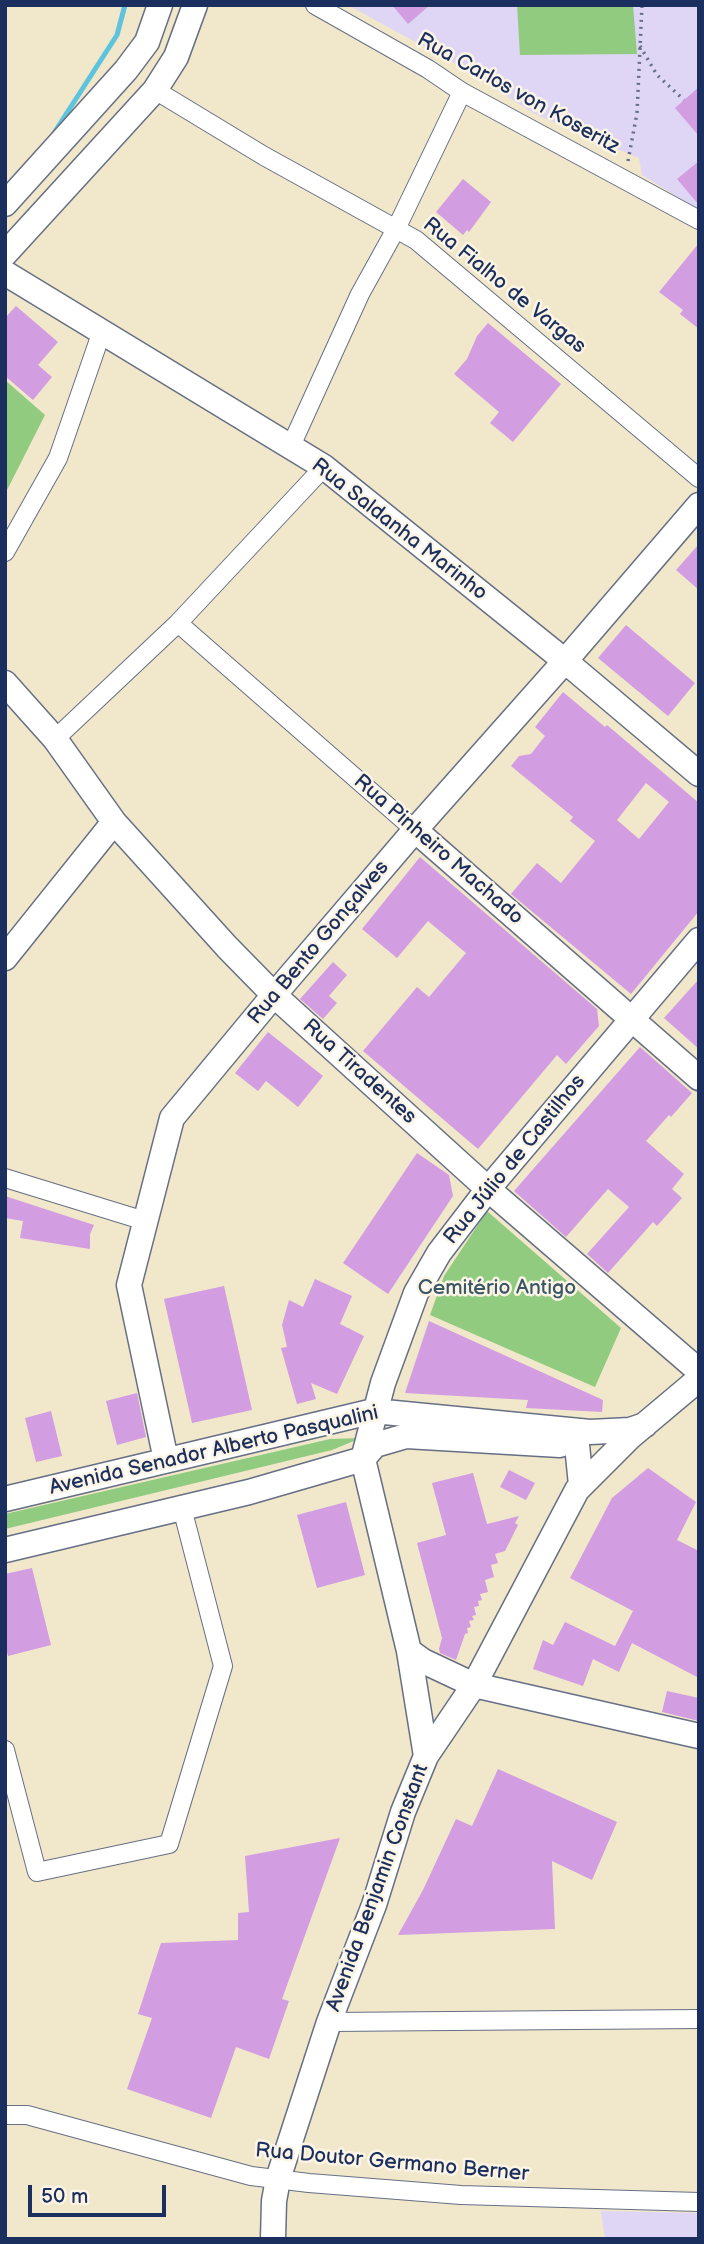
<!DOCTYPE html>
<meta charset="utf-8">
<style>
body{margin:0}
#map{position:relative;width:704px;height:2244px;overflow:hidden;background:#f1e7cb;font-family:"Balsamiq Sans",sans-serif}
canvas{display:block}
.frame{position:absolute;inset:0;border:7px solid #1b2f5e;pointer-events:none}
.scale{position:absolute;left:28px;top:2185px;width:138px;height:32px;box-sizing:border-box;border:4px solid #1b2f5e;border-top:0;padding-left:9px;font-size:21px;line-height:24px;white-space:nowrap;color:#1b2f5e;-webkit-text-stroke:5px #fcf5e5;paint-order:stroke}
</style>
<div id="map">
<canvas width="704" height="2244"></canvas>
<div class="frame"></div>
<div class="scale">50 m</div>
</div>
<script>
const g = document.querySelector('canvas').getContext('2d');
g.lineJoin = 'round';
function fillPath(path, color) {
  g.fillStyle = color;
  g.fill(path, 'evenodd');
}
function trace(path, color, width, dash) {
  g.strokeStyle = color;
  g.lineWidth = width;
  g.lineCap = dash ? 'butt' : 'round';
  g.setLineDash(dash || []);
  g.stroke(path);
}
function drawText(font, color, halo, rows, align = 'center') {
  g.font = font + ' "Balsamiq Sans",sans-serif';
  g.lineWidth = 5;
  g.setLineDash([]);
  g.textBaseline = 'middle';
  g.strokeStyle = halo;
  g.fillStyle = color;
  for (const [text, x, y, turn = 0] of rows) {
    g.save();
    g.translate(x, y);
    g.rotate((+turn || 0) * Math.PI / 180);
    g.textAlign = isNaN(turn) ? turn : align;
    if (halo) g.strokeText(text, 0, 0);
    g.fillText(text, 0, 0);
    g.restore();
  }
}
const built = new Path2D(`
 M 348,5 L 699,5 L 699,210 L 642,175 L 639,158 L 535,114 L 452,62 Z
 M 601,2211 L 699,2213 L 699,2239 L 605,2239 Z`);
const green = new Path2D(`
 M 517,5 L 633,5 L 637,54 L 520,55 Z
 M 5,380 L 45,415 L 5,494 Z
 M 487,1211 L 621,1328 L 595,1387 L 430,1315 L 444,1276 Z
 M 361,1438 L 332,1450 L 5,1529 L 5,1514 L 330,1439 Z`);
const stream = new Path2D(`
 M 54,133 L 117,35 L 125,5`);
const building = new Path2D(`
 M 392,5 L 430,5 L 408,24 Z
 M 699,87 L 699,136 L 675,108 Z
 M 699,161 L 699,205 L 677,179 Z
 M 463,179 L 491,202 L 469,232 L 467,230 L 463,235 L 436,212 Z
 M 699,243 L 699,329 L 680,314 L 683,310 L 659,292 Z
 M 16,306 L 58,342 L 38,365 L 52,377 L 33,400 L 5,376 L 5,318 Z
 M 488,323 L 561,384 L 513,442 L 490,423 L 499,412 L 454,374 L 467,359 L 477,336 Z
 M 699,544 L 699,590 L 676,570 Z
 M 626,625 L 695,683 L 668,716 L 598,658 Z
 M 563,692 L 605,727 L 607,725 L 699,803 L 699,911 L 631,994 L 511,894 L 537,863 L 561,883 L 595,841 L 570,821 L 573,817 L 511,766 L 519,756 L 531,754 L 545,736 L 535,727 ZM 646,783 L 669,802 L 639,839 L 617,820 Z
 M 420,857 L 597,1009 L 599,1026 L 566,1064 L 557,1055 L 478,1149 L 363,1051 L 417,987 L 429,997 L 466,953 L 428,921 L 397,958 L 362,929 Z
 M 333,962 L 347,975 L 329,996 L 337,1003 L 323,1019 L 300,999 Z
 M 699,979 L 699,1049 L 664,1018 Z
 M 268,1032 L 323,1076 L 298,1107 L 266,1081 L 258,1091 L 235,1073 Z
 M 640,1047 L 692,1093 L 671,1117 L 669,1115 L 646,1141 L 684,1174 L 672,1189 L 682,1198 L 657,1226 L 653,1222 L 608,1273 L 587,1254 L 629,1207 L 608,1189 L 566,1237 L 514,1191 Z
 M 417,1153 L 449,1175 L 453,1196 L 388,1294 L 343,1263 Z
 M 5,1196 L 94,1225 L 90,1234 L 90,1249 L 20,1238 L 23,1221 L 5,1218 Z
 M 315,1279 L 352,1296 L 340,1324 L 364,1336 L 337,1394 L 311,1383 L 316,1399 L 297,1404 L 281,1348 L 287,1347 L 282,1325 L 289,1300 L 303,1307 Z
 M 224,1286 L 252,1410 L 192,1423 L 164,1299 Z
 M 429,1321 L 603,1400 L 602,1412 L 526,1408 L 528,1400 L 405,1393 Z
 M 137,1393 L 146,1437 L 117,1445 L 106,1401 Z
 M 51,1411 L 62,1456 L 36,1462 L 25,1418 Z
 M 648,1468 L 696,1502 L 677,1540 L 699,1551 L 699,1678 L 632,1643 L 619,1672 L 593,1659 L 583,1686 L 533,1669 L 543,1640 L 553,1645 L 565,1622 L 615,1646 L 633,1611 L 570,1578 L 612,1498 Z
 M 509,1470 L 535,1483 L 526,1500 L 500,1487 Z
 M 473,1473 L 487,1524 L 519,1516 L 515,1523 L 518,1525 L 505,1551 L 495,1554 L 498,1563 L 491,1565 L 494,1577 L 485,1580 L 488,1592 L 480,1594 L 482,1600 L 478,1601 L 479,1606 L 474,1607 L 476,1615 L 472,1616 L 474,1620 L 469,1621 L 471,1627 L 467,1628 L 468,1633 L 465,1634 L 456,1660 L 440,1653 L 439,1649 L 442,1638 L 417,1543 L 446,1535 L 432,1483 Z
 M 346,1502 L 365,1575 L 317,1588 L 297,1515 Z
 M 32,1568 L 51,1645 L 8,1656 L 5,1644 L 5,1574 Z
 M 667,1691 L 699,1698 L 699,1721 L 662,1712 Z
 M 498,1769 L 617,1822 L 592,1880 L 552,1861 L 555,1929 L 398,1935 L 423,1890 L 456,1819 L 472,1826 Z
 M 340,1838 L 282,1999 L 289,2001 L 269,2059 L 236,2047 L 211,2118 L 127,2089 L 152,2018 L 138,2014 L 161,1943 L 238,1940 L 238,1913 L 249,1912 L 245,1856 Z`);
const path = new Path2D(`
 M 640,46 L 657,75 L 684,100
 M 628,161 L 637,113 L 642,5`);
const street = new Path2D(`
 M 315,5 L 428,69 L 462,92 L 699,220
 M 155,90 L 264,156 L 416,240 L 699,478
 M 290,448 L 360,294 L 396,229 L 462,92
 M 5,552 L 58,458 L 102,331
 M 178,623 L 415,830
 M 55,739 L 178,623 L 324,467
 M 5,1178 L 145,1221
 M 5,1750 L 37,1872 L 169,1844 L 223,1666 L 182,1508
 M 329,2022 L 699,2019
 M 5,2115 L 27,2115 L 251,2176 L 309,2183 L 461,2195 L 699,2202`);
const secondary = new Path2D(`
 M 5,204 L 126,70 L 147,42 L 160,5
 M 5,254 L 155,90 L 176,57 L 195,5
 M 5,273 L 324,467 L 565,661 L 699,774
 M 5,683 L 55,739 L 114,822 L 227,947 L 274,995 L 488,1189 L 699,1371
 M 415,830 L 699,1078
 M 5,958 L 114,822
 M 572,1431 L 577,1445 L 581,1485
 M 166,1460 L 129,1285 L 172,1118 L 274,995 L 415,830 L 565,661 L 699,505
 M 5,1499 L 374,1411 L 590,1432 L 630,1430 L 645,1425
 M 5,1550 L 249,1492 L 363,1459 L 375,1445 L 406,1436 L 560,1445
 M 409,1651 L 423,1661 L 474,1685 L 699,1736
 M 426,1756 L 409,1651 L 363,1459 L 383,1383 L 416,1293 L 439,1253 L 488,1189 L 699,940
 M 273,2239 L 274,2201 L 278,2179 L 329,2022 L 374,1905 L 403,1812 L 426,1756 L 474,1685 L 577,1490 L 630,1437 L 699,1379`);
const streetNames = [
 ["Rua Carlos von Koseritz",518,94,29],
 ["Rua Fialho de Vargas",504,286,39],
 ["Rua Saldanha Marinho",399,530,38],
 ["Rua Pinheiro Machado",438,850,41],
 ["Rua Bento Gonçalves",319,943,-50],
 ["Rua Tiradentes",359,1072,42],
 ["Rua Júlio de Castilhos",515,1160,-51],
 ["Avenida Senador Alberto Pasqualini",214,1451,-13],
 ["Avenida Benjamin Constant",378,1888,-70],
 ["Rua Doutor Germano Berner",392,2163,5]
];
const parkNames = [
 ["Cemitério Antigo",497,1289]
];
fillPath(built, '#dfd5f5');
fillPath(green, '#91cb80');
trace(stream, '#5ec3dc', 5);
fillPath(building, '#d29de1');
trace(street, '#666f84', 20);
trace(secondary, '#666f84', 27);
trace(path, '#666f84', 3.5, [2, 5]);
trace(street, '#fff', 18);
trace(secondary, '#fff', 24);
drawText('21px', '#1b2f5e', '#fcf5e5', streetNames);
drawText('21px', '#385666', '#fcf5e5', parkNames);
</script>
